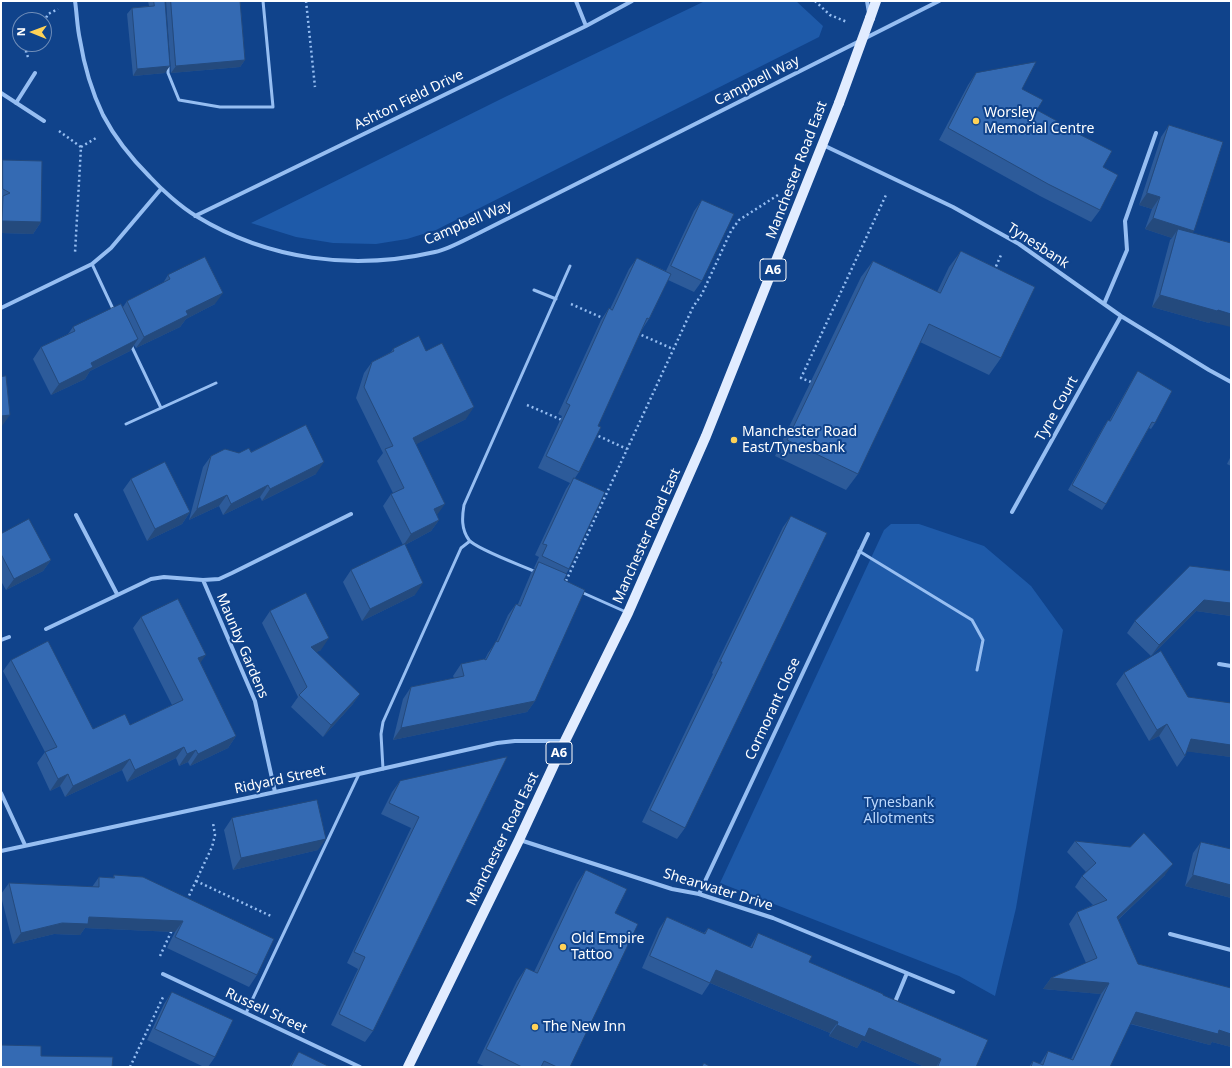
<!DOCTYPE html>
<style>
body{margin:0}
#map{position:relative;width:1232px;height:1068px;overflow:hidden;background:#10438b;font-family:"Noto Sans",sans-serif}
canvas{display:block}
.frame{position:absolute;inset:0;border:2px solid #fff;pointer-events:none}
.north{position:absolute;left:12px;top:12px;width:40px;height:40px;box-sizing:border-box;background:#10438b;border:1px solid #708eb9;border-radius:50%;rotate:271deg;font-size:11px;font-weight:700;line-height:16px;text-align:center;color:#fff}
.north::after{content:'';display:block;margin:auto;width:14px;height:18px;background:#ffd257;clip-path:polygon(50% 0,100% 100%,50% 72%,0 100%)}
</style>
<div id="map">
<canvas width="1232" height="1068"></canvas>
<div class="frame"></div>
<div class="north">N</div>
</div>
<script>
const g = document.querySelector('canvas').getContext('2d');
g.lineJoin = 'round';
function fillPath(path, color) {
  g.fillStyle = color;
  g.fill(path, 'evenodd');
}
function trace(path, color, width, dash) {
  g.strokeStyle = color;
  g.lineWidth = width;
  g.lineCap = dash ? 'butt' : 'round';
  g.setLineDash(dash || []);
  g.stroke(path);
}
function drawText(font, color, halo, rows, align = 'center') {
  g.font = font + ' "Noto Sans",sans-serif';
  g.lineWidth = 4;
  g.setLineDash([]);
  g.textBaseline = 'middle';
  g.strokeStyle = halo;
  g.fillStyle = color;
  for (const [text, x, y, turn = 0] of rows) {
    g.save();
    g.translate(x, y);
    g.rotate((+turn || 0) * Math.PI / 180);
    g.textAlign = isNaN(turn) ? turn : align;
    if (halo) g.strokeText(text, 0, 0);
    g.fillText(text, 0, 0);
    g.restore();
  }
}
const green = new Path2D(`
 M 705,1 L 796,1 L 823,26 L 819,37 L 436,230 L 407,239 L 376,244 L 333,243 L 296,237 L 251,223 L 505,97 Z
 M 891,524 L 919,524 L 984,546 L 1031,586 L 1063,630 L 1016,908 L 995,996 L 959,976 L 720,883 L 884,530 Z`);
const path = new Path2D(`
 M 306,1 L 315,87
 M 815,1 L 830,15 L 847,22
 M 44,22 L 48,14 L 58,9
 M 28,57 L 26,52 L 31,44
 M 59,131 L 81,147 L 75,253
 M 81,147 L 96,138
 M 994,271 L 1001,255
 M 571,304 L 605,319
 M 637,333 L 673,349
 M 811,382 L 801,378 L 886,195
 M 527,405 L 562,420
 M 594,434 L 627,449
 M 566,581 L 693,307 L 702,294 L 731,231 L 739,220 L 778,195
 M 196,881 L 273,917
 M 187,900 L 212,847 L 215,835 L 213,823
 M 160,956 L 172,930
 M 130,1067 L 164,995`);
const lane = new Path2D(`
 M 168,65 L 168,73 L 179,100 L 220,107 L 273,107 L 263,1
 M 92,264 L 114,311
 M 534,290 L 556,299
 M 131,345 L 161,408
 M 126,424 L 216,383
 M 859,551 L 972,620 L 983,640 L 977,670
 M 536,572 C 523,566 476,549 469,540 C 461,529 462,517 464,505 L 570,266
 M 581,592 L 626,612
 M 383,769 L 381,734 L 383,722 L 461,548 L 470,541
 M 246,1013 L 359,774`);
const street = new Path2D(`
 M 75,1 C 77,14 77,27 80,40 C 84,65 92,92 103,115 C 115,138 132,159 150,177 C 162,190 181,207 196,216 C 268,260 353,271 435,252 C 449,249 466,239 479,233 L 939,1
 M 576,1 L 586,26
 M 867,1 L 869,13
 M 1,93 L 44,121
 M 16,103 L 35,73
 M 823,145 L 953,207 L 1019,244 L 1121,316 L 1209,370 L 1231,382
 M 195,216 L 586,26 L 632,1
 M 1104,304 L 1127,250 L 1125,221 L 1156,133
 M 1,308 L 92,264 L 111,248 L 161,189
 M 1012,512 L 1121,316
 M 76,515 L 117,594
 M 203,580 L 255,701 L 275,792
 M 46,629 L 151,579 L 164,577 L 203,580 L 219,579 L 232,573 L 351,514
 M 1,640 L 9,637
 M 1219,664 L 1231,666
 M 1,793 L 25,845
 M 520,840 L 672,889 L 699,894 L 773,918 L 953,992
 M 1,851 L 359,774 L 497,743 L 515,741 L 563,741
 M 699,894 L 868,534
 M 1170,934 L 1231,950
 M 163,974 L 360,1067
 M 895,1002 L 907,973`);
const primary = new Path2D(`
 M 870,18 L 876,1
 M 408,1067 L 519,840 L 565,741 L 628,613 L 706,436 L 839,103`);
const primaryBridge = new Path2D(`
 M 839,103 L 870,18`);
const wall = new Path2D(`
 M 148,1 L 165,1 L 165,73 L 133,76 L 127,14 L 132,8 L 149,6 Z
 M 166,1 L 240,1 L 245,60 L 240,67 L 171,73 Z
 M 976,73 L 1022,89 L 1037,110 L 1067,128 L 1100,210 L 1091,222 L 1040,196 L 939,140 L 968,85 Z
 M 1169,125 L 1193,233 L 1210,322 L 1209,323 L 1152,307 L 1170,240 L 1172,238 L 1145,229 L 1152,209 L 1139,205 L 1161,137 Z
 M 3,160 L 41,222 L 33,234 L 1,233 L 1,164 Z
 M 702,200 L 702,281 L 694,292 L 668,280 L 649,319 L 641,331 L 598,426 L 579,472 L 575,478 L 569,569 L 566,574 L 564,580 L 535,701 L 527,712 L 393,740 L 403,699 L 411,687 L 454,678 L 453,676 L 461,664 L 485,659 L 488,653 L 496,642 L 508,615 L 516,604 L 518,604 L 531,573 L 535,568 L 534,568 L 539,557 L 535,555 L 566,489 L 570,483 L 538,468 L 562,416 L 558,414 L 601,320 L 609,308 L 610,309 L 629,269 L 637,258 L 666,271 L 694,211 Z
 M 961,251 L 994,267 L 1001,358 L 989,375 L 920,342 L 858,474 L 846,490 L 775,456 L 861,277 L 873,261 L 937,292 L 949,267 Z
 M 168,275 L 215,304 L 186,319 L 180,327 L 136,348 L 134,345 L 130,351 L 90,371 L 85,379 L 51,395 L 33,359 L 41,347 L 68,334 L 73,327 L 123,307 L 127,301 L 163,283 Z
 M 393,349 L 426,351 L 466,419 L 416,444 L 437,515 L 439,520 L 431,531 L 405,545 L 415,595 L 362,621 L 343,582 L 351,570 L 403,545 L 383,506 L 391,494 L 393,493 L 377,461 L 383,453 L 356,398 L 364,373 L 372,362 L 391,352 Z
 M 1138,371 L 1155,423 L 1151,429 L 1149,428 L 1106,504 L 1102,510 L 1068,490 L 1104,426 L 1108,420 L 1109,421 L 1134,377 Z
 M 251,452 L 316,474 L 262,501 L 260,497 L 223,515 L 219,506 L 189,520 L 203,467 L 211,456 Z
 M 1231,456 L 1231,466 L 1227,464 Z
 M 131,479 L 190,512 L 182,524 L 147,541 L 123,490 Z
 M 791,516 L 685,828 L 677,839 L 642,822 L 713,674 L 712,673 L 783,527 Z
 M 1,534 L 51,560 L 43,571 L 6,590 L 1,581 Z
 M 1231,569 L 1231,616 L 1196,611 L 1151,656 L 1127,633 L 1135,621 L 1230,571 Z
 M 270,611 L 321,650 L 316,652 L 360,694 L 352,705 L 323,737 L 291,707 L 298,697 L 262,623 Z
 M 141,617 L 200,662 L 236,736 L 228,748 L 190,766 L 188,762 L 179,766 L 176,758 L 127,782 L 122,770 L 65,797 L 60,786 L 50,791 L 37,763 L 45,752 L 3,671 L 11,660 L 93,729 L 130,725 L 172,705 L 133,628 Z
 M 1124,673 L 1188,697 L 1231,757 L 1186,751 L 1185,756 L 1177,767 L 1159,736 L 1149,741 L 1116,684 Z
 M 507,757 L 373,1031 L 365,1042 L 331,1025 L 358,969 L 347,963 L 411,828 L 381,814 L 392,792 L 400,781 Z
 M 232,818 L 318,850 L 233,870 L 224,830 Z
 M 1075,841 L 1165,875 L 1118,920 L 1138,964 L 1231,988 L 1231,1047 L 1212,1042 L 1210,1045 L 1130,1024 L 1110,1067 L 1029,1067 L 1033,1061 L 1040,1064 L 1048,1051 L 1071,1059 L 1101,994 L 1043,989 L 1051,978 L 1086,963 L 1069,924 L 1077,912 L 1093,905 L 1075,887 L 1082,876 L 1086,872 L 1067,852 Z
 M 1201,842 L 1231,849 L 1231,898 L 1185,886 L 1193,853 Z
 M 586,870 L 615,913 L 570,1067 L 486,1067 L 477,1063 L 517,981 L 526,968 L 534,972 L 577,883 Z
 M 114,875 L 143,877 L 257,975 L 249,987 L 167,948 L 175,932 L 85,928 L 80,935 L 54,934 L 13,944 L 1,896 L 1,894 L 9,883 L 92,887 L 99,877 L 113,878 Z
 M 667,917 L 704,933 L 708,928 L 750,947 L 758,933 L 809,962 L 883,995 L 976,1067 L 925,1067 L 862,1040 L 857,1048 L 829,1036 L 830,1033 L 710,983 L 702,995 L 642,968 L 659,929 Z
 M 172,992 L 215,1057 L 208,1067 L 204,1067 L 147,1040 L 164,1004 Z
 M 299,1052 L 330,1067 L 289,1067 Z`);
const shadedWall = new Path2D(`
 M 245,60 L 240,67 L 171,73 L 176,66 Z
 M 170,66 L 165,73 L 133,76 L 137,69 Z
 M 1147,193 L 1160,197 L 1152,209 L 1139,205 Z
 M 1153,218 L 1194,231 L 1186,242 L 1178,229 L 1172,238 L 1145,229 Z
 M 2,221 L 41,222 L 33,234 L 1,233 L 1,223 Z
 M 223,293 L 215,304 L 186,319 L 180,327 L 136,348 L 144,337 L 186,311 Z
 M 1160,295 L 1231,314 L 1231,327 L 1210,322 L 1209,323 L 1152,307 Z
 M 138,339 L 130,351 L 90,371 L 85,379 L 51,395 L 59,384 L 91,363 Z
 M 474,407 L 466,419 L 405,450 L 413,438 Z
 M 10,415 L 2,426 L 1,427 L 1,416 Z
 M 324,462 L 316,474 L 262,501 L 270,489 Z
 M 268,485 L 260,497 L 223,515 L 231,504 Z
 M 227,495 L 219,506 L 189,520 L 197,509 Z
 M 445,504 L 437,515 L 434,509 Z
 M 190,512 L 182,524 L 147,541 L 155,529 Z
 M 439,520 L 431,531 L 403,546 L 411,534 Z
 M 51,560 L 43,571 L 6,590 L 14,579 Z
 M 423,583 L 415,595 L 362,621 L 370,609 Z
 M 1204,600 L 1231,603 L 1231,616 L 1196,611 L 1151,656 L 1159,645 Z
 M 329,638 L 321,650 L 303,659 L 311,647 Z
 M 206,655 L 198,666 L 198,658 Z
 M 360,694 L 352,705 L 323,737 L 331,725 Z
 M 535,701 L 527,712 L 393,740 L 401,728 Z
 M 1167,724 L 1159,736 L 1149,741 L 1157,730 Z
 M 236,736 L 228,748 L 190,766 L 198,754 Z
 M 1191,739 L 1231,745 L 1231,757 L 1183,751 Z
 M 184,747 L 176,758 L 127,782 L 135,770 Z
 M 196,750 L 188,762 L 179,766 L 187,754 Z
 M 130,759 L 122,770 L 65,797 L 73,786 Z
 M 68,774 L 60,786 L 50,791 L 58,779 Z
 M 326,839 L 318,850 L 233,870 L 241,858 Z
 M 1173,864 L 1165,875 L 1109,928 L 1117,917 Z
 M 1193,875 L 1231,885 L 1231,898 L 1185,886 Z
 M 89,917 L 183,921 L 175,932 L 85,928 L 80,935 L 54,934 L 13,944 L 21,933 Z
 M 716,970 L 838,1022 L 830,1033 L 708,982 Z
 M 1051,978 L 1109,983 L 1101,994 L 1043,989 Z
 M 1136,1012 L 1219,1030 L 1231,1034 L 1231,1047 L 1212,1042 L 1210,1045 L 1128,1023 Z
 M 837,1025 L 869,1028 L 941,1059 L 936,1067 L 925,1067 L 862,1040 L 857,1048 L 829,1036 Z`);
const building = new Path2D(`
 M 154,1 L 165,1 L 170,66 L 137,69 L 132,8 L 154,6 Z
 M 171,1 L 240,1 L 245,60 L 176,66 Z
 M 1036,62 L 1022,89 L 1043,100 L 1037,110 L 1068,127 L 1067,128 L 1112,151 L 1103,167 L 1118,175 L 1100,210 L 1048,184 L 948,128 L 976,73 Z
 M 1169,125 L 1223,142 L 1194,231 L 1153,218 L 1160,197 L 1147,193 Z
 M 3,160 L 42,161 L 41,222 L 2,221 L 3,196 L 10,193 L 3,189 Z
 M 702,200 L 734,214 L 702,281 L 671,266 Z
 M 1178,229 L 1231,243 L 1231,314 L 1218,310 L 1217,311 L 1160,295 Z
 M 961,251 L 994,267 L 1035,287 L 1001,358 L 929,324 L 858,474 L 787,440 L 873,261 L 940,293 Z
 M 205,257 L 223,293 L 186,311 L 188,315 L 144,337 L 127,301 L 170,279 L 168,275 Z
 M 637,258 L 671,274 L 649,319 L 647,318 L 598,426 L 601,427 L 579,472 L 546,456 L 570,405 L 566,403 L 609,308 L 612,310 Z
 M 121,304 L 138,339 L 91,363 L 93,367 L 59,384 L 41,347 L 75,331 L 73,327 Z
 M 419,336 L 426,351 L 442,343 L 474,407 L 413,438 L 445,504 L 434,509 L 439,520 L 411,534 L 391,494 L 404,488 L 385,449 L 393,446 L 364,387 L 372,362 L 394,351 L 393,349 Z
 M 1138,371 L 1172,391 L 1155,423 L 1152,422 L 1106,504 L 1072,485 L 1108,420 L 1110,421 Z
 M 6,376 L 10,415 L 1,416 L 1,377 Z
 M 306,425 L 324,462 L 270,489 L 268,485 L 231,504 L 227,495 L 197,509 L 211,456 L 225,449 L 239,453 L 249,448 L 251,452 Z
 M 165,462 L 190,512 L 155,529 L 131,479 Z
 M 574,478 L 605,492 L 569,569 L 542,556 L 547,545 L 543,544 Z
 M 791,516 L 827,533 L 685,828 L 650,810 L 722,662 L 720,662 Z
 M 29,519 L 51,560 L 14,579 L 1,554 L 1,534 Z
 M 405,544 L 423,583 L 370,609 L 351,570 Z
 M 539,562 L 567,574 L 564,580 L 585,590 L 535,701 L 401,728 L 411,687 L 464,676 L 461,664 L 484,659 L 486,660 L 496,641 L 498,642 L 516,604 L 520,606 Z
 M 1190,566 L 1231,571 L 1231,603 L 1204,600 L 1159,645 L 1135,621 Z
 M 306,593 L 329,638 L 311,647 L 360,694 L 331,725 L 299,695 L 307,687 L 270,611 Z
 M 178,599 L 206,655 L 198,658 L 236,736 L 198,754 L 196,750 L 187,754 L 184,747 L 135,770 L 130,759 L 73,786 L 68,774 L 58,779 L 45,752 L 57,747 L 11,660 L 48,641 L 93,729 L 125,714 L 130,725 L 183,700 L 141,617 Z
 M 1161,651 L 1188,697 L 1231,703 L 1231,745 L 1191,739 L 1185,756 L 1167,724 L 1157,730 L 1124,673 Z
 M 507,757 L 373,1031 L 339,1014 L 365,957 L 354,952 L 419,817 L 389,803 L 400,781 Z
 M 317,800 L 326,839 L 241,858 L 232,818 Z
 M 1144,833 L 1173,864 L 1117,917 L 1138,964 L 1231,988 L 1231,1034 L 1219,1030 L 1218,1034 L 1136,1012 L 1110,1067 L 1031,1067 L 1033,1061 L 1043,1065 L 1048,1051 L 1073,1060 L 1109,983 L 1051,978 L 1097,958 L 1077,912 L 1107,900 L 1082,876 L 1096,863 L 1075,841 L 1130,847 Z
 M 1201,842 L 1231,849 L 1231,885 L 1193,875 Z
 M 586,870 L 627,889 L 615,913 L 638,924 L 570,1067 L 557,1067 L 544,1061 L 541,1067 L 522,1067 L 486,1049 L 526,968 L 537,973 Z
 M 114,875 L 143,877 L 274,939 L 257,975 L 175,937 L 183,921 L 89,917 L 88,924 L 62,923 L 21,933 L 9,883 L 99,887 L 99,877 L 114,878 Z
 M 667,917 L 705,934 L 708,928 L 752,948 L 758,933 L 812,956 L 809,962 L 883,994 L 883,995 L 988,1040 L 976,1067 L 940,1067 L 938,1066 L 941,1059 L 869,1028 L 865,1037 L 837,1025 L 838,1022 L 716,970 L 710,983 L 650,956 Z
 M 172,992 L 233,1020 L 215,1057 L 155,1029 Z
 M 1,1045 L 41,1046 L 41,1056 L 113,1057 L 112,1067 L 1,1067 Z
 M 299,1052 L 330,1067 L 291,1067 Z
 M 704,1063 L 711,1067 L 702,1067 Z`);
const markers = [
 [976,121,4,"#ffd257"],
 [734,440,4,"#ffd257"],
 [563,947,4,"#ffd257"],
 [535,1027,4,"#ffd257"]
];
const shields = [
 [773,270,26],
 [559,753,26]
];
const shieldNames = [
 ["A6",773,270],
 ["A6",559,753]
];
const streetNames = [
 ["Campbell Way",757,81,-27],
 ["Ashton Field Drive",409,100,-26],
 ["Manchester Road East",797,170,-69],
 ["Campbell Way",468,223,-23],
 ["Tynesbank",1038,246,33],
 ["Tyne Court",1057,409,-61],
 ["Manchester Road East",647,536,-66],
 ["Maunby Gardens",242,646,67],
 ["Cormorant Close",773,709,-65],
 ["Ridyard Street",280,780,-12],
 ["Manchester Road East",503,839,-64],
 ["Shearwater Drive",718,890,17],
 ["Russell Street",266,1011,25]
];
const poiNames = [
 ["Worsley",984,113],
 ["Memorial Centre",984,129],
 ["Manchester Road",742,432],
 ["East/Tynesbank",742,448],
 ["Old Empire",571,939],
 ["Tattoo",571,955],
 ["The New Inn",543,1027]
];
const parkNames = [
 ["Tynesbank",899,803],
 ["Allotments",899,819]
];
fillPath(green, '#1e5aa9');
trace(path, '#96bef2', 2.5, [2, 3]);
trace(lane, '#96bef2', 3);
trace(street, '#96bef2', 4);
trace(primary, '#e1ecff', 10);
trace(primaryBridge, '#e1ecff', 10);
fillPath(wall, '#2d5b9a');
fillPath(shadedWall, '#244a7d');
fillPath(building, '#346ab3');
trace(building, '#244a7d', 1);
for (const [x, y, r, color] of markers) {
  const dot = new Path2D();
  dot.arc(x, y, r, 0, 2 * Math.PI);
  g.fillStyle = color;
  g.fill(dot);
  trace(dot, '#10438b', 1.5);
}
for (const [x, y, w] of shields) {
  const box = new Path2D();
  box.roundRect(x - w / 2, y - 11, w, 22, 3);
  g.fillStyle = '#10438b';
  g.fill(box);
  trace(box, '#fff', 1);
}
drawText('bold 13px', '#fff', null, shieldNames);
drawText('14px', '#fff', '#10438b', streetNames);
drawText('14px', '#fff', '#10438b', poiNames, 'left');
drawText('14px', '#bdd9fd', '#10438b', parkNames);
</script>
